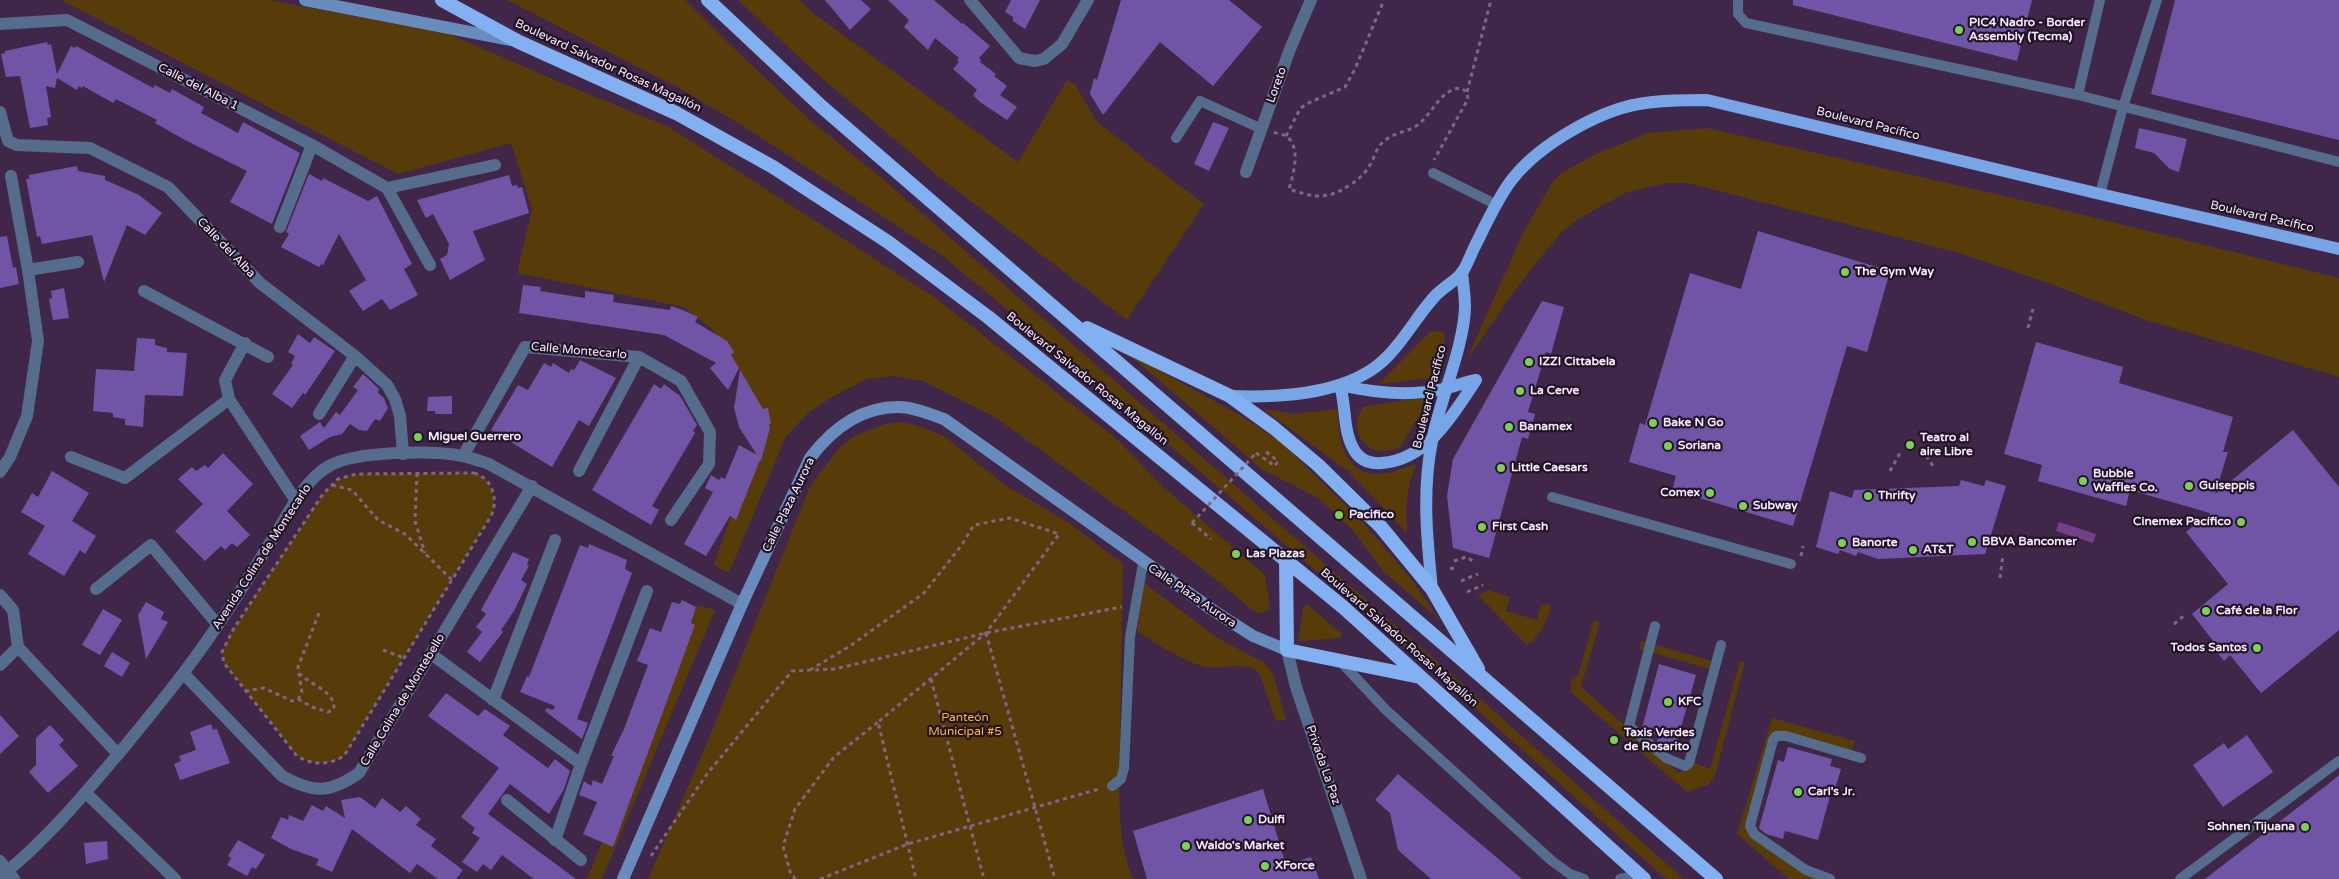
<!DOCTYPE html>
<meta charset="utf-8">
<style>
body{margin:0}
canvas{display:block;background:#402649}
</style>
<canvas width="2339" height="879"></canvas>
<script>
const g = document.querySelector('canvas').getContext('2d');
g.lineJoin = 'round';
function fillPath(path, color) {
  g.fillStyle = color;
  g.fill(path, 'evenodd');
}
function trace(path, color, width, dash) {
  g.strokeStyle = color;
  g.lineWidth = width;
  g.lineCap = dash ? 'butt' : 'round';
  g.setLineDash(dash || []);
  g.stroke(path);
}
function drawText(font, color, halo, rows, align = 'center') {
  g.font = font + ' "Varela Round",sans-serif';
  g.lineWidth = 4.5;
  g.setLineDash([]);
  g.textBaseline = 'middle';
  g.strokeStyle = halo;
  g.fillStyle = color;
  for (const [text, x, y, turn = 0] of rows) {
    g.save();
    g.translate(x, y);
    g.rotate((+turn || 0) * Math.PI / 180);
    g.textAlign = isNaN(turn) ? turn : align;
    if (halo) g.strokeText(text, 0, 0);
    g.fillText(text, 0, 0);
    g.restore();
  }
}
const green = new Path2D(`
 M 61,0 L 268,0 L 447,33 L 564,84 L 669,127 L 934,297 L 1118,440 L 1162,486 L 1265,575 L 1269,599 L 1269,609 L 1263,613 L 1255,612 L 1198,565 L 995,417 L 923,381 L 894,376 L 867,379 L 832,397 L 808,413 L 786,436 L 729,573 L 714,565 L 764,421 L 741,372 L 712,329 L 684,307 L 517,273 L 532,209 L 511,143 L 398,174 Z
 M 507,0 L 685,0 L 726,41 L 810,120 L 885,181 L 1488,706 L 1684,879 L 1666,879 L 1480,712 L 1154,432 L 940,254 L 743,126 L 679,88 Z
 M 738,0 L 799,0 L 813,13 L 1018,162 L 1067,80 L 1075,84 L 1097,122 L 1204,204 L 1127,320 L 938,176 L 817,74 Z
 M 1707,128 L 2039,204 L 2339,278 L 2339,377 L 2146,320 L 2045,282 L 1959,253 L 1688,183 L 1667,183 L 1627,192 L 1578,219 L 1560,234 L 1544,253 L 1512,294 L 1466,361 L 1523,233 L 1553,181 L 1563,172 L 1596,154 L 1648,133 Z
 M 1095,325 L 1153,367 L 1238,414 L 1281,442 L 1362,521 L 1411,579 L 1440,620 L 1384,572 L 1352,529 L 1318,498 L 1263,470 Z
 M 1437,331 L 1443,332 L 1445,341 L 1439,371 L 1430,378 L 1379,384 L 1430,332 Z
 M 1419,398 L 1424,400 L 1426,404 L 1401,446 C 1373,463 1344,434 1363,407 Z
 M 1263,409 L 1294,414 L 1338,409 C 1337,434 1343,472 1374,474 C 1388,475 1403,468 1416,464 C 1406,490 1406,506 1407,533 L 1348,471 Z
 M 902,422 L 919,426 L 944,436 L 1005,485 L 1069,523 L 1123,564 C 1122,622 1121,681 1120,739 C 1120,784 1115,837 1133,879 L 648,879 L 707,743 L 811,484 L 840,447 L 856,435 L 885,424 Z
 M 474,473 C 492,478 499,499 491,516 L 344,756 C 327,766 313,765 297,756 L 224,663 L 222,652 L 234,628 L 323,494 L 338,479 L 356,474 Z
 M 1144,583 L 1219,639 L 1265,663 L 1273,674 L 1286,720 L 1276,721 L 1259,672 C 1241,659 1221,672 1202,666 C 1179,659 1157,644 1137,631 Z
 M 1488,590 L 1510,597 L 1506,611 L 1537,620 L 1541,605 L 1549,604 L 1551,608 C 1545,623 1541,635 1527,645 L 1478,595 Z
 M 1307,604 L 1342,634 L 1340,638 L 1298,641 L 1303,608 Z
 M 697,605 L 715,610 L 602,879 L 587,879 Z
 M 1594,620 L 1600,622 L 1581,687 L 1679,773 L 1693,762 L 1710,769 L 1740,661 L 1745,662 L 1715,775 L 1709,784 L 1687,792 L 1571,692 L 1571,682 L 1578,675 Z
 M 1642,641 L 1719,663 L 1717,671 L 1639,649 Z
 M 1772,718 L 1855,741 L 1851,751 L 1776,733 L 1752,836 L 1805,875 L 1817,879 L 1789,879 L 1737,834 Z`);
const water = new Path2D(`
 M 2059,522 L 2096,534 L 2093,543 L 2056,531 Z`);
const building = new Path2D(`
 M 825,0 L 861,0 L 871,9 L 850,30 Z
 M 888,0 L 934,0 L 962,24 L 963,23 L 990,46 L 979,58 L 981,60 L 980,62 L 996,74 L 994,76 L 1007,86 L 1000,95 L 1017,107 L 1007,120 L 980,102 L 973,95 L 977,90 L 953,69 L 959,62 L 957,60 L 959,58 L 935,38 L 928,50 L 904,27 L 909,20 Z
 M 1011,0 L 1040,0 L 1025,29 L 1013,21 L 1013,17 L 1005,12 Z
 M 1121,0 L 1229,0 L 1262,27 L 1213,86 L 1160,42 L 1103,115 L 1090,94 L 1094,78 L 1097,80 Z
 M 1793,0 L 2032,0 L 2017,61 L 1793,5 Z
 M 2175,0 L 2339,0 L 2339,140 L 2151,94 Z
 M 47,42 L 48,45 L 51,44 L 57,74 L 71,46 L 75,48 L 76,46 L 153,88 L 155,85 L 170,93 L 172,89 L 204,107 L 201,113 L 238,133 L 243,122 L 300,153 L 272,224 L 230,202 L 247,171 L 185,140 L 155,123 L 157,120 L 116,99 L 113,103 L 83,86 L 82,88 L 79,86 L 77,90 L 57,78 L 55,88 L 46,86 L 51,117 L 47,118 L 48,125 L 30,128 L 20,76 L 6,77 L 1,54 L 5,53 L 5,51 Z
 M 1213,122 L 1229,128 L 1209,171 L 1194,164 Z
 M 2139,128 L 2187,139 L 2179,172 L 2170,169 L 2154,153 L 2135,148 Z
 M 77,166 L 78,171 L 105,176 L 105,180 L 139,195 L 162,213 L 145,235 L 127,225 L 104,282 L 92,235 L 42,244 L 40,236 L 37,237 L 26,179 L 29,179 L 29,175 Z
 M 309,174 L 322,181 L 323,178 L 368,201 L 377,196 L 412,264 L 404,269 L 418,295 L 390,310 L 382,299 L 363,311 L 349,291 L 366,280 L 339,234 L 323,265 L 321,264 L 319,267 L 281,247 L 289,234 L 286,232 Z
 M 509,175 L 512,186 L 517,185 L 518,188 L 522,187 L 529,213 L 473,231 L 485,260 L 450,280 L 440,259 L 447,255 L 449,244 L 433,214 L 426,218 L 417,200 Z
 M 1758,231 L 1890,271 L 1867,352 L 1847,346 L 1793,526 L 1672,490 L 1676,476 L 1629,462 L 1640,423 L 1645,425 L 1690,273 L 1741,289 Z
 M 7,236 L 13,268 L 16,267 L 19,284 L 0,288 L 0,237 Z
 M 523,285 L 541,287 L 540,291 L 585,298 L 585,291 L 614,295 L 613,302 L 670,310 L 671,306 L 685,311 L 698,317 L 695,322 L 727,341 L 734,352 L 731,355 L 739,368 L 728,390 L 710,368 L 716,363 L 664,335 L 519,313 Z
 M 64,288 L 69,318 L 53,320 L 49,299 L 52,298 L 51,291 Z
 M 1542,301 L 1564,307 L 1551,354 L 1546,352 L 1528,412 L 1535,414 L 1528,439 L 1522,437 L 1489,558 L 1453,548 L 1447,496 L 1453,459 Z
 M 298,334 L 310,343 L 314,337 L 335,351 L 305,395 L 303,393 L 292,408 L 272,394 L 293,365 L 291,364 L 295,356 L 288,352 Z
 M 137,338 L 155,339 L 155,345 L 167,348 L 167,352 L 187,353 L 183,396 L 145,395 L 143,427 L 125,425 L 125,419 L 113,417 L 113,413 L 93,411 L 96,369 L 134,371 Z
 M 2036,342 L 2123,367 L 2119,383 L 2233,417 L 2223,452 L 2228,452 L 2215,494 L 2293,430 L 2339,487 L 2339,630 L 2261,693 L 2230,655 L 2224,661 L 2215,650 L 2218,647 L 2192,614 L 2228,584 L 2186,532 L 2210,513 L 2130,490 L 2126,506 L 2038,481 L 2042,465 L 2004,454 Z
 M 580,360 L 616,378 L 589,426 L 579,420 L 552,467 L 491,430 L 518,385 L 528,390 L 544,363 L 551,367 L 553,363 L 569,373 L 571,369 L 574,370 Z
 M 740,370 L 763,409 L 768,408 L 771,424 L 769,424 L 770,428 L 761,461 L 760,460 L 736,520 L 730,516 L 706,556 L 684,544 L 713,492 L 705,488 L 711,475 L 719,480 L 721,477 L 725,479 L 739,445 L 757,455 L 739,427 L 734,408 Z
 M 363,374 L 379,389 L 378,393 L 384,398 L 388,408 L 380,421 L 375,419 L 367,431 L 359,430 L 350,424 L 342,434 L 330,437 L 309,450 L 300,436 L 320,422 L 324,428 L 336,412 L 340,415 L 358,390 L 353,387 Z
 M 654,384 L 661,389 L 664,384 L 680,396 L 697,425 L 693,431 L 695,433 L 652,506 L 659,510 L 651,525 L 592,490 Z
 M 452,396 L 452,414 L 435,414 L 435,411 L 427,411 L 428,397 Z
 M 223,453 L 253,484 L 227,511 L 250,535 L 237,547 L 232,543 L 225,550 L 221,546 L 205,561 L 175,531 L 203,504 L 178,479 L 192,467 L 196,471 L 205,465 L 208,468 Z
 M 52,471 L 89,493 L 72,521 L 96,536 L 85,554 L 80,550 L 64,576 L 28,554 L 45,526 L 21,512 L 32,493 L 38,497 Z
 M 1961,480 L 1984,486 L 1986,480 L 2006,486 L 1985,554 L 1878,559 L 1858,552 L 1856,556 L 1840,550 L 1838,554 L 1816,547 L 1830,491 L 1852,498 L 1854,490 L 1959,486 Z
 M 589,544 L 627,560 L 625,569 L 632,573 L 577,719 L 588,723 L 582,739 L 545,711 L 547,708 L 553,710 L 555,706 L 520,692 L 527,676 L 529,677 L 580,545 L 588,548 Z
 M 513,552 L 529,559 L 527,564 L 529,566 L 521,580 L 527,584 L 514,611 L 501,630 L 503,632 L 480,662 L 467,652 L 482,632 L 476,627 L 486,614 L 481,610 Z
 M 682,600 L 696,607 L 691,623 L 695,625 L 613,847 L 583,834 L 597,802 L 579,795 L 584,781 L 591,786 L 593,780 L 602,784 L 614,756 L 611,756 L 624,729 L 648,665 L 637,661 L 650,628 L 661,632 L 672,602 L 680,604 Z
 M 146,602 L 164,612 L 161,619 L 168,622 L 146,659 L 138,615 Z
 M 103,609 L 122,620 L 100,655 L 82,645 Z
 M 112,652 L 130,663 L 122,677 L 104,666 Z
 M 1659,664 L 1696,675 L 1674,752 L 1668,751 L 1657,741 L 1659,735 L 1645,731 L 1642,728 Z
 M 446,693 L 478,716 L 485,709 L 510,726 L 503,735 L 548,768 L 555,759 L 570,771 L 564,789 L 549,814 L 510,784 L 488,814 L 576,879 L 534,879 L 502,855 L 491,870 L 483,864 L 477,872 L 462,862 L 480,838 L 472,833 L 475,828 L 461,817 L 499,768 L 428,716 Z
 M 0,715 L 19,736 L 0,754 Z
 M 211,724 L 213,730 L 217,729 L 230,763 L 180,780 L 174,764 L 181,761 L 179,756 L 196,750 L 190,732 Z
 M 50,725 L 64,740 L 59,745 L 78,766 L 48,793 L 29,772 L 36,765 L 36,738 Z
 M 2247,735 L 2273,772 L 2223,807 L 2193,765 L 2224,743 L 2228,749 Z
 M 1788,747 L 1832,759 L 1830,766 L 1841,769 L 1835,789 L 1832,789 L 1818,840 L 1785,831 L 1783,839 L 1766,834 L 1759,828 L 1778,760 L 1784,762 Z
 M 1398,774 L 1522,879 L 1431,879 L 1398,850 L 1390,813 L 1375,800 Z
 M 2339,775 L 2339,879 L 2205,879 L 2327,785 Z
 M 1263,789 L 1286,865 L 1311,857 L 1319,879 L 1147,879 L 1133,831 Z
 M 360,797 L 375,808 L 382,798 L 400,812 L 406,806 L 421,819 L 416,825 L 436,839 L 431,846 L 463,870 L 456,879 L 438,879 L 417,864 L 410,873 L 352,829 L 332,872 L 316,865 L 319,859 L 291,849 L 271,838 L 281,817 L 288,820 L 289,815 L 303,821 L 312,805 L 323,811 L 326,806 L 345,818 L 341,800 Z
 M 238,840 L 265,855 L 256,869 L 252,867 L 247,876 L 227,865 L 231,858 L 228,856 Z
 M 107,841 L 108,859 L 86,864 L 84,843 Z`);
const path = new Path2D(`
 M 1467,92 L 1491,0
 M 1274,132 C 1277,134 1283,134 1286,136 C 1302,147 1293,175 1289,189 C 1315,198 1327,200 1350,185 C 1359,179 1366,173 1371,163 C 1375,156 1376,149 1382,143 C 1393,132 1409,132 1419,124 C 1433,112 1441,89 1461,88 L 1467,92 L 1468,99 L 1434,160
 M 1286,136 L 1300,109 L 1306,104 L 1345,87 L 1355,69 L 1384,0
 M 2028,328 L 2033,309
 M 1922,449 L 1935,469
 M 1256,453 L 1275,466 L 1278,461 L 1265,451
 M 1890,471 L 1901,451
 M 417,473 L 415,521 L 425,553
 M 474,473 C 492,478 499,499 491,516 L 344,756 C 327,766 313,765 297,756 L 224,663 L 222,652 L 234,628 L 323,494 L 338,479 L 356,474 Z
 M 332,485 L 352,490 L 378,520 L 405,534 L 452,580
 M 1192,523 L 1211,539
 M 1801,556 L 1803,546
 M 1454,561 L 1466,557 L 1473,561
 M 1450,569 L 1456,567
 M 2000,578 L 2003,554
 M 1461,581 L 1478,574
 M 1467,592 L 1483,585
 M 2174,624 L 2186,614
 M 986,633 L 1055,879
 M 383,650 L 404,658
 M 810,670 L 850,646 L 924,593 L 961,546 L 974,525 L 1010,518 L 1059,534 L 986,633 L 878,722 L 916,879
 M 931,679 L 984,879
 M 245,691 L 264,688 L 292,701 L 298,699 L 302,693 L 298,667 L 319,613
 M 298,699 L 312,707 L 328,712 L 334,709 C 335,691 312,686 300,674
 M 651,856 L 707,774 L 792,671 L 835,669 L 986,633 L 1122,607
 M 796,879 L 791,875 L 783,846 L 795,809 L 834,757 L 878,722
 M 820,879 L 908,844 L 1099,789`);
const service = new Path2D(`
 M 1738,0 L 1738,14 L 1746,23 L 2078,95 L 2339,162
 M 2078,95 L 2100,0
 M 1176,138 L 1200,101 L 1262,129
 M 1433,173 L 1497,205
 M 2100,194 L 2123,107 L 2157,0
 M 1552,497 L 1791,564
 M 1655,626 L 1629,726 L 1666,758 L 1685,766 L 1689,763 L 1721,645
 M 1340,661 L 1386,710 L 1552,861 L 1570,874 L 1584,879
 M 1112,786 L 1121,779 L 1124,768 L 1130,637 L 1143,563
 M 1620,879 L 1640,875
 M 1830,879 L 1806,870 L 1754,834 L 1750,826 L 1773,740 L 1776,736 L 1786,736 L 1861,758
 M 2180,879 L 2339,761`);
const minor = new Path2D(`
 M 0,24 L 67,20 L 312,145 L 387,188
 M 0,112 L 8,141 L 17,145 L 90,148 L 168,187 L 260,283 L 355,356 L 387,385 L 395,399 L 400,416 L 403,454
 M 387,188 L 495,165
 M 387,188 L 430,265
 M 280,227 L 312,145
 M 28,270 L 78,262
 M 144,291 L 268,357
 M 245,343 L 225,380 L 229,399 L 296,501
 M 319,414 L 355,356
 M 463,456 L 525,347 L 639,357 L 681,381 L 710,432 L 709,464 L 671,520
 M 71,457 L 125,478 L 229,399
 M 579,471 L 639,357
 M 0,472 L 10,457 L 27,416 L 38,341 L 28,270 L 11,176
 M 96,589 L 151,545 L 218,625
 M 0,595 L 13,610 L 18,647 L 118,754
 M 431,654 L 581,764
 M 0,665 L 18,647
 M 493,700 L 555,540
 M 86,793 L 175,879
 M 507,800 L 581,860
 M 555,840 L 581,764 L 647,591`);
const tertiary = new Path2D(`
 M 970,0 L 1019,58 L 1035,61 L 1044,59 L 1062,44 L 1088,0
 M 1246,172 L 1290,49 L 1311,0
 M 1287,650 L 1296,687 L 1361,879
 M 184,674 L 282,776 C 313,793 329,794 359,773 L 532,486
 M 0,861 L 14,879
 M 0,877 C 47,840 86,792 125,746 C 157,707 189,668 217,626 C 239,595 258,562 278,530 C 291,508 306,479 329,466 C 355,451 433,450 463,456 C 472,458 480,461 489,464 L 742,604`);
const secondary = new Path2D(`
 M 305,0 L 511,40
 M 623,879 L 742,604 L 810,458 C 832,429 860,407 898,407 C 913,407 930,414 944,419 L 1214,611 L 1253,636 L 1287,650`);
const primary = new Path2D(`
 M 1340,385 C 1346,405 1343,430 1353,448 C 1359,460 1370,464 1382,463 C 1428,459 1453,415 1476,380
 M 1340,385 C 1374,393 1408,397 1443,389 C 1454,387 1464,382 1476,380
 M 1230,396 C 1279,398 1350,395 1387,357 C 1406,338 1418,314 1436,295 C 1444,287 1455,281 1462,273 C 1467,265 1471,254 1475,246 C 1485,226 1500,193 1514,177 C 1541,144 1598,111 1639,104 C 1662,100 1684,100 1707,100 L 2100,194 L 2339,249
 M 1432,589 C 1427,539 1422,491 1432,441 C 1440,399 1464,347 1465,307 C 1465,295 1463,284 1462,272`);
const trunk = new Path2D(`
 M 442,0 L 519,42 L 676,113 L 773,167 L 888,242 L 988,317 L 1343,607 L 1644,879
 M 708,0 L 822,107 L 1716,879
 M 1087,328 L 1230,396 L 1274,428 L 1318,465 L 1381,527 L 1432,589 L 1478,669
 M 1286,559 L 1287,650 L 1420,677`);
const pathBridge = new Path2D(`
 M 1192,523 L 1256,453`);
const markers = [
 [1959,30,5,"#7cd155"],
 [1845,272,5,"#7cd155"],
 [1529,362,5,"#7cd155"],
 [1520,391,5,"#7cd155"],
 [1653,423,5,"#7cd155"],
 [1509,427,5,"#7cd155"],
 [418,437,5,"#7cd155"],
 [1910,445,5,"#7cd155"],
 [1668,446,5,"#7cd155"],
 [1501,468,5,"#7cd155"],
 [2083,481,5,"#7cd155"],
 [2189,486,5,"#7cd155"],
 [1710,493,5,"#7cd155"],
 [1868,496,5,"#7cd155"],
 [1743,506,5,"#7cd155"],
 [1339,515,5,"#7cd155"],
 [2241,522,5,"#7cd155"],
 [1482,527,5,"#7cd155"],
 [1972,542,5,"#7cd155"],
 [1842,543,5,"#7cd155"],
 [1913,550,5,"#7cd155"],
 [1236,554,5,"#7cd155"],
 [2206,611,5,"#7cd155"],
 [2257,648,5,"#7cd155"],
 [1668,702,5,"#7cd155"],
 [1614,740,5,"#7cd155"],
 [1798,792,5,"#7cd155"],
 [1248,820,5,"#7cd155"],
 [2305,827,5,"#7cd155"],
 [1186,846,5,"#7cd155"],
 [1265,866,5,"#7cd155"]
];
const poiNames = [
 ["PIC4 Nadro - Border",1969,23],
 ["Assembly (Tecma)",1969,37],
 ["The Gym Way",1855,272],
 ["IZZI Cittabela",1539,362],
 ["La Cerve",1530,391],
 ["Bake N Go",1663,423],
 ["Banamex",1519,427],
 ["Miguel Guerrero",428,437],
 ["Teatro al",1920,438],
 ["aire Libre",1920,452],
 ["Soriana",1678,446],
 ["Little Caesars",1511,468],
 ["Bubble",2093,474],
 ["Waffles Co.",2093,488],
 ["Guiseppis",2199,486],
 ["Comex",1700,493,"right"],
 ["Thrifty",1878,496],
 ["Subway",1753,506],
 ["Pacifico",1349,515],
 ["Cinemex Pacífico",2231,522,"right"],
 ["First Cash",1492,527],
 ["BBVA Bancomer",1982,542],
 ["Banorte",1852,543],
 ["AT&T",1923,550],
 ["Las Plazas",1246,554],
 ["Café de la Flor",2216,611],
 ["Todos Santos",2247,648,"right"],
 ["KFC",1678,702],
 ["Taxis Verdes",1624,733],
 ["de Rosarito",1624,747],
 ["Carl's Jr.",1808,792],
 ["Dulfi",1258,820],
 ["Sohnen Tijuana",2295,827,"right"],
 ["Waldo's Market",1196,846],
 ["XForce",1275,866]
];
const streetNames = [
 ["Boulevard Salvador Rosas Magallón",608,66,25],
 ["Loreto",1277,85,-70],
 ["Calle del Alba 1",198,87,27],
 ["Boulevard Pacífico",1868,124,14],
 ["Boulevard Pacífico",2262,217,13],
 ["Calle del Alba",226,248,46],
 ["Calle Montecarlo",579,351,5],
 ["Boulevard Salvador Rosas Magallón",1087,379,39],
 ["Boulevard Pacífico",1430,397,-76],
 ["Calle Plaza Aurora",789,505,-64],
 ["Avenida Colina de Montecarlo",262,557,-57],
 ["Calle Plaza Aurora",1192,596,34],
 ["Boulevard Salvador Rosas Magallón",1399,638,41],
 ["Calle Colina de Montebello",403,700,-59],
 ["Privada La Paz",1323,765,71]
];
const parkNames = [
 ["Panteón",965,718],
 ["Municipal #5",965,732]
];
fillPath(green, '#573b09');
fillPath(water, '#764089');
fillPath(building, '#7055a6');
trace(path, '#7e6786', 3, [4, 4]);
trace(service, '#566c8c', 10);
trace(minor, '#566c8c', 12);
trace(tertiary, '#566c8c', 12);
trace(secondary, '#698cbf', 12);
trace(primary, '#77a5e6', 12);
trace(trunk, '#83b0f0', 14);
trace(pathBridge, '#7e6786', 3, [4, 4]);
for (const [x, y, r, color] of markers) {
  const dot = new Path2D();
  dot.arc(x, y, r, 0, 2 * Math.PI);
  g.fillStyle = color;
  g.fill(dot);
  trace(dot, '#201424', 2);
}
drawText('bold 12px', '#f8e8ff', '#201424', poiNames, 'left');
drawText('12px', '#f8e8ff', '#201424', streetNames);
drawText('12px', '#ffb737', '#201424', parkNames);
</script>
